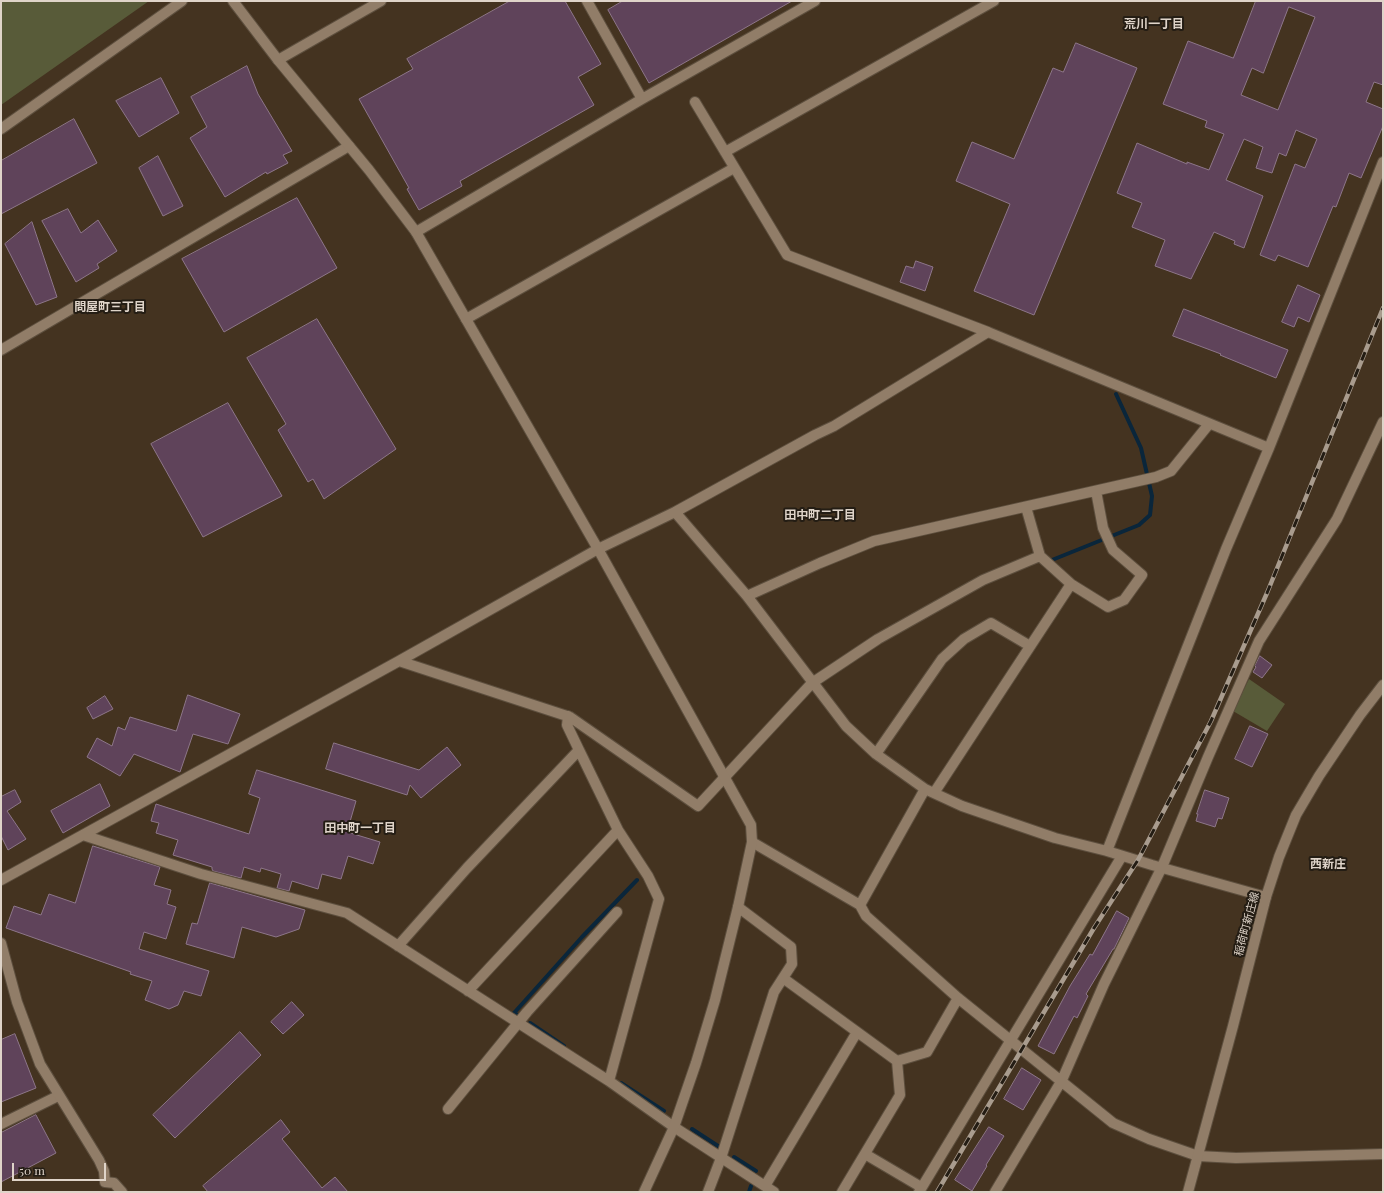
<!DOCTYPE html>
<meta charset="utf-8">
<style>
body{margin:0}
#map{position:relative;width:1384px;height:1193px;overflow:hidden;background:#443320;font-family:"Playfair Display",serif}
canvas{display:block}
.frame{position:absolute;inset:0;border:2px solid #dfd4c9;pointer-events:none}
.scale{position:absolute;left:12px;top:1163px;width:94px;height:18px;box-sizing:border-box;border:2px solid #dfd4c9;border-top:0;padding-left:5px;font-size:12px;line-height:14px;white-space:nowrap;color:#dfd4c9;-webkit-text-stroke:3px #241d14;paint-order:stroke}
</style>
<div id="map">
<canvas width="1384" height="1193"></canvas>
<div class="frame"></div>
<div class="scale">50 m</div>
</div>
<script>
const g = document.querySelector('canvas').getContext('2d');
g.lineJoin = 'round';
function fillPath(path, color) {
  g.fillStyle = color;
  g.fill(path, 'evenodd');
}
function trace(path, color, width, dash) {
  g.strokeStyle = color;
  g.lineWidth = width;
  g.lineCap = dash ? 'butt' : 'round';
  g.setLineDash(dash || []);
  g.stroke(path);
}
function drawText(font, color, halo, rows, align = 'center') {
  g.font = font + ' "Playfair Display","Noto Sans JP",serif';
  g.lineWidth = 4;
  g.setLineDash([]);
  g.textBaseline = 'middle';
  g.strokeStyle = halo;
  g.fillStyle = color;
  for (const [text, x, y, turn = 0] of rows) {
    g.save();
    g.translate(x, y);
    g.rotate((+turn || 0) * Math.PI / 180);
    g.textAlign = isNaN(turn) ? turn : align;
    if (halo) g.strokeText(text, 0, 0);
    g.fillText(text, 0, 0);
    g.restore();
  }
}
const green = new Path2D(`
 M 1,1 L 149,1 L 1,105 Z
 M 1249,679 L 1285,704 L 1267,731 L 1233,711 Z`);
const stream = new Path2D(`
 M 1052,560 L 1139,525 L 1150,515 L 1152,496 L 1141,448 L 1116,394
 M 519,1016 L 514,1013 L 582,937 L 637,880
 M 530,1023 L 564,1046
 M 621,1083 L 664,1111
 M 692,1129 L 718,1146
 M 734,1157 L 756,1171
 M 749,1192 L 751,1186`);
const building = new Path2D(`
 M 510,1 L 565,1 L 601,64 L 578,77 L 594,105 L 460,181 L 462,186 L 419,210 L 407,189 L 409,188 L 359,99 L 413,69 L 407,59 Z
 M 623,1 L 792,1 L 649,83 L 608,10 Z
 M 1256,1 L 1383,1 L 1383,85 L 1374,82 L 1366,102 L 1383,109 L 1383,126 L 1361,178 L 1349,173 L 1336,207 L 1333,206 L 1308,267 L 1278,255 L 1275,261 L 1260,255 L 1295,164 L 1305,168 L 1317,139 L 1296,130 L 1286,156 L 1279,153 L 1272,173 L 1256,168 L 1263,147 L 1244,139 L 1226,180 L 1263,196 L 1244,248 L 1234,244 L 1235,241 L 1214,232 L 1191,279 L 1155,266 L 1165,240 L 1132,227 L 1142,203 L 1117,193 L 1137,143 L 1187,164 L 1187,162 L 1209,170 L 1224,134 L 1205,127 L 1207,121 L 1163,104 L 1188,41 L 1233,58 ZM 1289,7 L 1315,17 L 1278,110 L 1241,95 L 1252,68 L 1263,73 Z
 M 1076,43 L 1137,68 L 1034,315 L 974,291 L 1010,204 L 956,181 L 972,142 L 1014,159 L 1053,68 L 1063,72 Z
 M 247,66 L 258,94 L 292,151 L 283,155 L 288,163 L 267,174 L 266,172 L 225,197 L 190,138 L 207,127 L 191,97 Z
 M 161,78 L 179,113 L 139,137 L 116,101 Z
 M 74,119 L 97,163 L 1,214 L 1,161 Z
 M 158,156 L 183,206 L 163,216 L 139,168 Z
 M 297,198 L 337,268 L 224,332 L 182,259 Z
 M 68,209 L 81,233 L 98,220 L 117,251 L 97,264 L 99,268 L 76,282 L 42,221 Z
 M 32,222 L 57,297 L 36,305 L 5,244 Z
 M 916,261 L 933,267 L 925,291 L 900,282 L 906,266 L 913,268 Z
 M 1298,285 L 1320,295 L 1309,322 L 1298,317 L 1294,327 L 1282,322 Z
 M 1184,309 L 1288,350 L 1276,378 L 1220,355 L 1221,354 L 1173,336 Z
 M 317,319 L 396,449 L 324,499 L 313,479 L 308,482 L 278,430 L 286,424 L 247,358 Z
 M 228,403 L 282,496 L 203,537 L 151,444 Z
 M 1260,656 L 1272,665 L 1262,678 L 1253,672 L 1256,667 L 1255,666 Z
 M 188,695 L 240,714 L 228,744 L 193,734 L 180,772 L 134,754 L 120,776 L 87,757 L 97,738 L 112,746 L 118,727 L 125,730 L 130,717 L 176,731 Z
 M 105,696 L 113,709 L 93,719 L 87,708 Z
 M 1250,726 L 1268,734 L 1252,767 L 1235,759 Z
 M 334,743 L 419,770 L 447,747 L 461,765 L 421,798 L 410,785 L 407,795 L 326,769 Z
 M 257,770 L 356,801 L 347,832 L 380,842 L 373,864 L 348,856 L 341,879 L 322,874 L 318,889 L 292,881 L 289,891 L 277,888 L 281,874 L 261,868 L 260,872 L 244,867 L 241,878 L 213,871 L 212,869 L 212,867 L 173,855 L 178,840 L 156,833 L 159,823 L 151,821 L 156,804 L 249,834 L 260,798 L 249,794 Z
 M 100,784 L 110,806 L 63,833 L 51,811 Z
 M 15,790 L 21,802 L 7,811 L 26,839 L 8,850 L 1,836 L 1,797 Z
 M 1205,790 L 1229,798 L 1222,819 L 1218,818 L 1215,827 L 1196,821 L 1198,814 L 1197,814 Z
 M 93,846 L 160,867 L 154,885 L 171,890 L 167,904 L 176,907 L 166,939 L 144,932 L 139,949 L 209,971 L 201,996 L 184,991 L 178,1005 L 169,1009 L 145,1000 L 152,981 L 130,974 L 131,972 L 6,928 L 14,906 L 41,915 L 49,894 L 75,903 Z
 M 210,883 L 305,910 L 299,929 L 276,937 L 242,927 L 234,958 L 186,944 L 192,923 L 197,924 Z
 M 1117,911 L 1129,918 L 1114,949 L 1113,949 L 1086,994 L 1088,996 L 1077,1018 L 1074,1016 L 1054,1054 L 1038,1046 L 1070,986 L 1090,954 L 1092,955 Z
 M 292,1002 L 304,1015 L 283,1034 L 271,1022 Z
 M 240,1032 L 261,1055 L 175,1138 L 153,1115 Z
 M 15,1034 L 36,1088 L 1,1102 L 1,1040 Z
 M 1022,1068 L 1041,1080 L 1023,1110 L 1004,1099 Z
 M 36,1115 L 56,1153 L 1,1182 L 1,1133 Z
 M 281,1120 L 290,1132 L 282,1139 L 322,1188 L 335,1177 L 348,1192 L 208,1192 L 203,1186 Z
 M 989,1127 L 1004,1136 L 986,1165 L 987,1166 L 972,1191 L 955,1180 Z`);
const street = new Path2D(`
 M 587,1 L 642,99
 M 278,60 L 381,1
 M 695,102 L 787,255 L 988,332
 M 725,152 L 994,1
 M 416,232 L 642,99 L 815,1
 M 466,319 L 734,168
 M 1,350 L 349,146
 M 1026,507 L 1040,556 L 1071,584 L 1108,607 L 1124,600 L 1142,575 L 1113,550 L 1103,528 L 1096,491
 M 675,512 L 747,596 L 846,726 L 876,754 L 925,789 L 962,806 L 1055,838 L 1107,851 L 1152,865 L 1266,897
 M 747,596 L 820,563 L 874,541 L 1156,477 L 1171,471 L 1209,424
 M 399,661 L 570,717 L 698,806 L 812,683 L 878,639 L 983,580 L 1040,556
 M 568,716 L 567,725 L 579,750
 M 876,754 L 942,659 L 964,639 L 991,623 L 1030,646
 M 934,793 L 1071,584
 M 83,835 L 201,874 L 347,913 L 609,1081 L 674,1127 L 774,1192
 M 752,842 L 860,905 L 866,916 L 958,998 L 1113,1123 L 1149,1139 L 1198,1156 L 1236,1158 L 1383,1154
 M 1107,851 L 1226,549 L 1269,448 L 1383,162
 M 1,880 L 399,661 L 598,549 L 675,512 L 815,435 L 834,426 L 988,332 L 1269,448
 M 860,905 L 925,789
 M 398,946 L 467,868 L 579,750 L 618,830 L 648,876 L 659,899 L 609,1081
 M 783,978 L 897,1061 L 900,1095 L 842,1192
 M 468,991 L 618,830
 M 897,1061 L 927,1052 L 958,998
 M 448,1109 L 527,1012 L 617,912
 M 1,1124 L 58,1096
 M 865,1154 L 921,1187
 M 765,1186 L 857,1032
 M 708,1192 L 721,1158 L 774,992 L 792,964 L 791,947 L 738,907
 M 919,1192 L 1122,856
 M 995,1192 L 1062,1080 L 1104,984 L 1162,867 L 1208,757 L 1259,641 L 1337,519 L 1383,422`);
const secondary = new Path2D(`
 M 233,1 L 278,60 L 369,170 L 416,232 L 598,549 L 751,825 L 752,842 L 738,907 L 715,1000 L 696,1063 L 674,1127 L 644,1192
 M 1,129 L 182,1
 M 1,943 L 17,1002 L 40,1064 L 99,1160 L 104,1171 L 105,1182 L 114,1183 L 122,1192
 M 1188,1192 L 1233,1026 L 1266,897 L 1279,857 L 1296,815 L 1319,776 L 1360,715 L 1383,685`);
const rail = new Path2D(`
 M 937,1192 L 1094,928 L 1138,860 L 1211,721 L 1267,593 L 1383,308`);
const streetNames = [
 ["稲荷町新庄線",1247,924,-75]
];
const neighbourhoodNames = [
 ["荒川一丁目",1154,24],
 ["問屋町三丁目",110,307],
 ["田中町二丁目",820,515],
 ["田中町一丁目",360,828],
 ["西新庄",1328,864]
];
fillPath(green, '#585b39');
trace(stream, '#0a263b', 4);
fillPath(building, '#5f435a');
trace(building, '#8d7689', 1);
trace(street, '#5d4f3e', 12);
trace(secondary, '#5d4f3e', 12);
trace(street, '#917d68', 10);
trace(secondary, '#917d68', 10);
trace(rail, '#a99c8e', 4.5);
trace(rail, '#241d14', 3, [9]);
drawText('11px', '#dfd4c9', '#241d14', streetNames);
drawText('bold 12px', '#dfd4c9', '#241d14', neighbourhoodNames);
</script>
